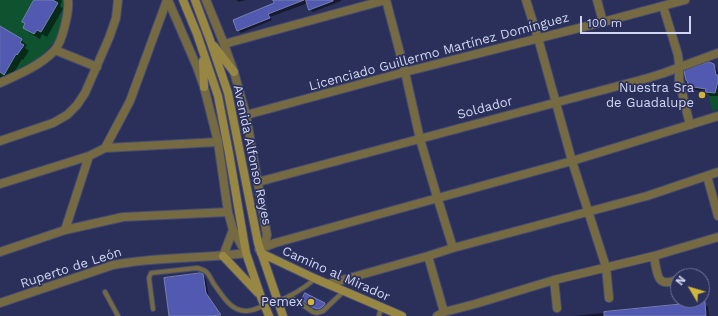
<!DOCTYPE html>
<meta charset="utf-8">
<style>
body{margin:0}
#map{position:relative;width:718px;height:316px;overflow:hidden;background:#2b305b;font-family:"Work Sans",sans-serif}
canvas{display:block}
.north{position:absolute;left:670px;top:268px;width:40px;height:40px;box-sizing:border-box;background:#2b305b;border:1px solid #6d7297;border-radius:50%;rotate:308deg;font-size:11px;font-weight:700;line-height:16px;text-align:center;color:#d0d6f1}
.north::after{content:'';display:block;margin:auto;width:14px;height:18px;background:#d3b635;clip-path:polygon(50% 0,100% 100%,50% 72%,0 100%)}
.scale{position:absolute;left:580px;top:16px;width:111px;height:18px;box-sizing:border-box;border:2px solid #d0d6f1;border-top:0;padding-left:5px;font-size:12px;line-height:14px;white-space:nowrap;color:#d0d6f1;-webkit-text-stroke:3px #2b305b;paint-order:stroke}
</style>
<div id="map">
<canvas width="718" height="316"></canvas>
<div class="north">N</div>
<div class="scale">100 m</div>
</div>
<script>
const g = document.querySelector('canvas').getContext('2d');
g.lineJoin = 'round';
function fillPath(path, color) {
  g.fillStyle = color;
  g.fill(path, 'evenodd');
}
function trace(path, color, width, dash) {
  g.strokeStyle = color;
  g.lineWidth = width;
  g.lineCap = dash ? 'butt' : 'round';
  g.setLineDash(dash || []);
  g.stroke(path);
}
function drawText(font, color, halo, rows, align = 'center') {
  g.font = font + ' "Work Sans",sans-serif';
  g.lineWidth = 3.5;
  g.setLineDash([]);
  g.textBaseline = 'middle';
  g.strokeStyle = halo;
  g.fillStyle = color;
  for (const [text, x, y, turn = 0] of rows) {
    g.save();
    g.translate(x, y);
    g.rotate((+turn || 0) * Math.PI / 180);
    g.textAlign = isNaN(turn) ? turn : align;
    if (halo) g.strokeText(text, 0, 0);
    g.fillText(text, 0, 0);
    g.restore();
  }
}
const green = new Path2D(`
 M 0,0 L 69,0 L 59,36 L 36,63 L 0,80 Z
 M 718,81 L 718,109 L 712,111 L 708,93 L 715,93 Z`);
const shadow = new Path2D(`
 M 35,0 L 61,0 L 62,1 L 60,6 L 63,9 L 47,37 L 42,34 L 40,39 L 30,33 L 24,27 L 26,24 L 23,22 Z
 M 236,0 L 246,0 L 239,2 Z
 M 274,0 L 341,0 L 341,1 L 313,12 L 310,9 L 308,3 L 270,17 L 272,20 L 241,33 L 238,30 L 275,4 Z
 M 0,27 L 21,40 L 27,45 L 25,48 L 29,51 L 23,60 L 22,59 L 10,79 L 0,79 Z
 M 713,65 L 717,69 L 718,72 L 718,96 L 710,96 L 706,92 L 692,89 L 688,86 Z
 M 202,274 L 206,279 L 209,298 L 222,316 L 170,316 Z
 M 704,303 L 708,307 L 709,316 L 573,316 Z`);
const building = new Path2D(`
 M 34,0 L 53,0 L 58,3 L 41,32 L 37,30 L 34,34 L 23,28 L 25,23 L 22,22 Z
 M 273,0 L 304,0 L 268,14 L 270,18 L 237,31 L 233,20 L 274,3 Z
 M 306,0 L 333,0 L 333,1 L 309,10 Z
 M 0,26 L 22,39 L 20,43 L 24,45 L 17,55 L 16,54 L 4,75 L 0,72 Z
 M 709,62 L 714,64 L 716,75 L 718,75 L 718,81 L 715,93 L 705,92 L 706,89 L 687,86 L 688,82 L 686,80 L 684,71 Z
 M 201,273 L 203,274 L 206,293 L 221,315 L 210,316 L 169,316 L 164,278 Z
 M 305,293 L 325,303 L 324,305 L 321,308 L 317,309 L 310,306 L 302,300 Z
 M 705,302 L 706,316 L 604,316 L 604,312 Z`);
const service = new Path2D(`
 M 105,292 L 118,316
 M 289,296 L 313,312 L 317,313 L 323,311 L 344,291
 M 153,309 L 149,278 L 151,273 L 197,268 C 211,271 208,277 216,287 C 222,295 229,307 240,310 C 250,313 257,308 266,305 C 270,303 274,303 278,301 C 292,296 304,288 315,279
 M 379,316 L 381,307`);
const minor = new Path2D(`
 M 386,0 L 405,72 L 420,139 L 435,190 L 453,248
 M 526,0 L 538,38 L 572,161 L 606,267 L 609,298
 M 597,0 L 603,22
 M 663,6 L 678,55 L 679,64 L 679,80 L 690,125
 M 224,44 L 386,0
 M 55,50 L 97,67
 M 0,83 C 18,75 41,65 54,51 C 60,44 63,34 65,25 C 67,17 69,8 68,0
 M 0,141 L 53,123 L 67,115 L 77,105 L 85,93 L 109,38 L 116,18 L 118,0
 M 105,148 L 130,101 L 167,0
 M 707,176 L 718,216
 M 258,182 L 648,78 L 664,73 L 718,53
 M 0,184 L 89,156 L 105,148 L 218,142
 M 65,230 L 89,156
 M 259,249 L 275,243 L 572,161 L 718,116
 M 0,252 L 65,230 L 123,217 L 228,212
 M 428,256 L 444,312
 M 654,256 C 655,262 657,279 662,281 C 666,284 673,281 678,280
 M 554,280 L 557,308
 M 328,284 L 428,256 L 453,248 L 647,196 L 718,172
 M 437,316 L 444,312 L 475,304 L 554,280 L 654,256 L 718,237`);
const tertiary = new Path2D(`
 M 206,0 L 224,44 L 234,72 L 246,115 L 267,235 L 266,240 L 259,249
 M 246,115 L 405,72 L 603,22 L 685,0
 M 223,256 L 233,230
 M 0,303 L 113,265 C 156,256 202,259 246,253 L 233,230 L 228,212 L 218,142 L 204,87 L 197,67 L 168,0`);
const secondary = new Path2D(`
 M 183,0 L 197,34 L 218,96 L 229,153 L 246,253 L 261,297 L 269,316
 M 195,0 L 210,40 L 228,93 L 258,243 L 283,316
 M 214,46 L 234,72
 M 203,61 L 204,87
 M 261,253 L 316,279 L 402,316
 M 223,256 L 258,293`);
const markers = [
 [702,95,4,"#d3b635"],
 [311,302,4,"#d3b635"]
];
const streetNames = [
 ["Licenciado Guillermo Martínez Domínguez",439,52,-15],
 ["Soldador",485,108,-15],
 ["Avenida Alfonso Reyes",252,155,78],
 ["Ruperto de León",71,268,-18],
 ["Camino al Mirador",336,274,24]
];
const poiNames = [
 ["Nuestra Sra",694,88],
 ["de Guadalupe",694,103],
 ["Pemex",303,302]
];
fillPath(green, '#0e5230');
fillPath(shadow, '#0007');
fillPath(building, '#515ab0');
trace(building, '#7780b1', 1);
trace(service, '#454b73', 6);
trace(minor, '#454b73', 10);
trace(tertiary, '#454b73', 10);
trace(secondary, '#454b73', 10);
trace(service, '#756a41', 4);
trace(minor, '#756a41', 8);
trace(tertiary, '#756a41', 8);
trace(secondary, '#988742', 8);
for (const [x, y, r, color] of markers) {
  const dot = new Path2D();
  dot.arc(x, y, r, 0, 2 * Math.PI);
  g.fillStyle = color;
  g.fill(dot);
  trace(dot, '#2b305b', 1.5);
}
drawText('13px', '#d0d6f1', '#2b305b', streetNames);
drawText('13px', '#d0d6f1', '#2b305b', poiNames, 'right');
</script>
